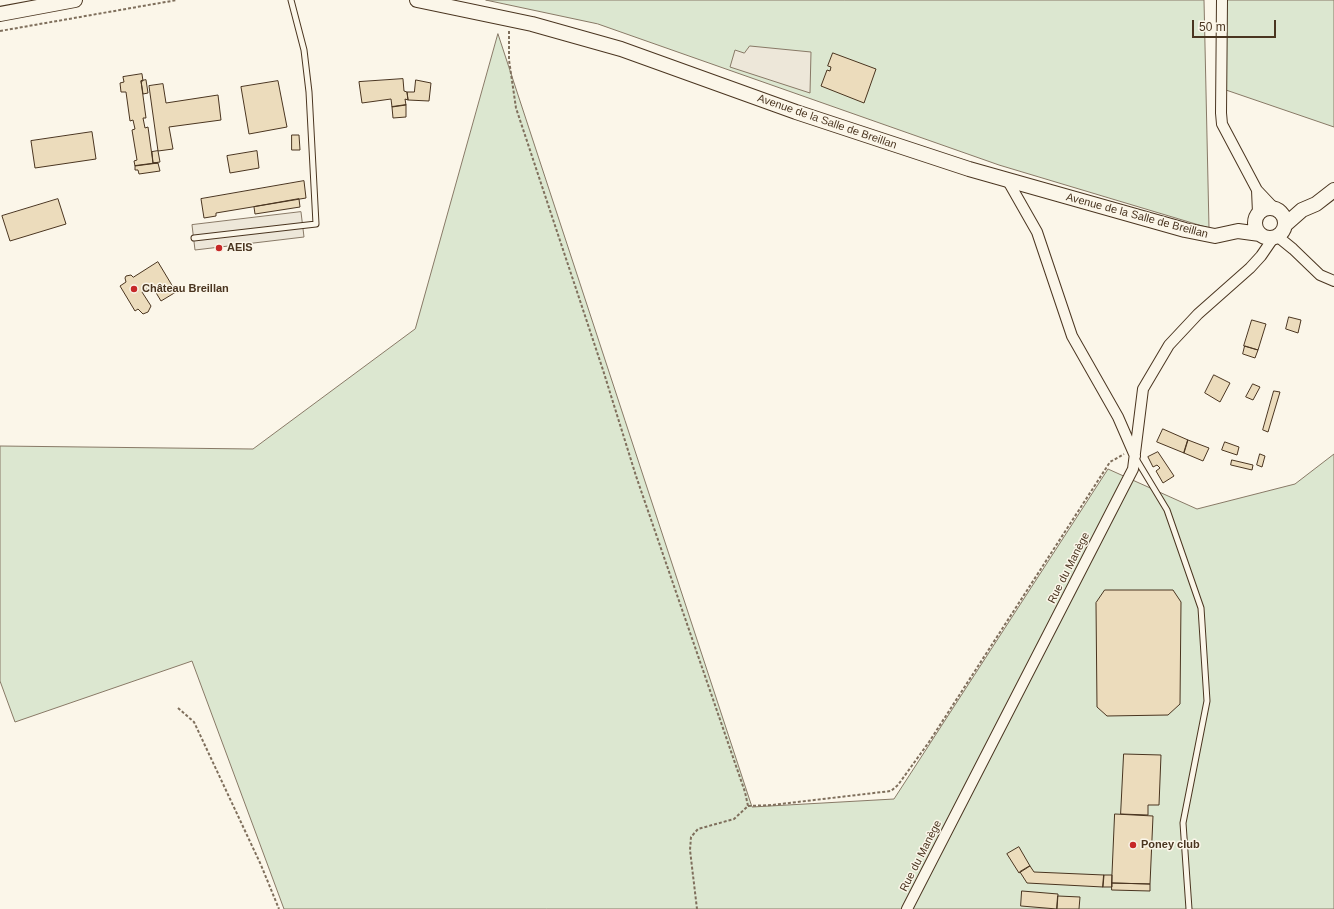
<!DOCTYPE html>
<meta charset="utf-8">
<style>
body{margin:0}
#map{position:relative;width:1334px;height:909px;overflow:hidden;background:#fbf6e9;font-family:Helvetica,sans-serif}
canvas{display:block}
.scale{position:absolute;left:1192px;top:20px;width:84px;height:18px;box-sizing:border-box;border:2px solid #4a3520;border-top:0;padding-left:5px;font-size:12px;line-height:14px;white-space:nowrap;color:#4a3520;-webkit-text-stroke:3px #fbf6e9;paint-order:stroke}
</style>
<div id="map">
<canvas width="1334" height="909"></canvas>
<div class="scale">50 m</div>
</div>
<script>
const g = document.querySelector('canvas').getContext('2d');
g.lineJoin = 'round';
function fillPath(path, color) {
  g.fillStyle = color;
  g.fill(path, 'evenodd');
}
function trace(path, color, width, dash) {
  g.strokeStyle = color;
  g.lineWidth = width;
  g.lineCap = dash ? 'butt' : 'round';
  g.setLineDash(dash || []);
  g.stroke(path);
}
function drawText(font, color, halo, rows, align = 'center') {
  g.font = font + ' Helvetica,sans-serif';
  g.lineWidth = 3;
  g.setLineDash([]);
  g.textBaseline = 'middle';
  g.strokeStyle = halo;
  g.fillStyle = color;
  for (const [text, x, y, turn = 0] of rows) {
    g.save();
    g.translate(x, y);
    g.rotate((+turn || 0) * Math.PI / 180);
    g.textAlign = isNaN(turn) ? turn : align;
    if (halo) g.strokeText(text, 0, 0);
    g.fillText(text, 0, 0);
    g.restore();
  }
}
const green = new Path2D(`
 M 486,0 L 1204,0 L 1209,228 L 999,165 L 598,24 Z
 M 1224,0 L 1334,0 L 1334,127 L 1223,89 Z
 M 498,34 L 752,807 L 894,799 L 1108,469 L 1197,509 L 1295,484 L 1334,454 L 1334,909 L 284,909 L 192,661 L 15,722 L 0,681 L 0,446 L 253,449 L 415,329 Z`);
const parking = new Path2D(`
 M 750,46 L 811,52 L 810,93 L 730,67 L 735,50 L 744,53 Z
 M 301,212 L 304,237 L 195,250 L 192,225 Z`);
const building = new Path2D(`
 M 833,53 L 876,69 L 864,103 L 821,86 L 827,70 L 830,71 L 831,67 L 828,66 Z
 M 142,74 L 143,81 L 141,81 L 146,118 L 143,118 L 145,128 L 148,127 L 153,163 L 158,163 L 135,166 L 134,161 L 137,160 L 132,130 L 135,129 L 133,120 L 130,121 L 126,92 L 121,92 L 120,83 L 124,82 L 123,77 Z
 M 403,79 L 404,91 L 407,92 L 408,100 L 405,99 L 406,105 L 392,107 L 391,99 L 362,103 L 359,82 Z
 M 146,80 L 148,93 L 143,94 L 141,81 Z
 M 416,80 L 431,83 L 429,101 L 408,100 L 407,92 L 414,92 Z
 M 278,81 L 287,127 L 249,134 L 241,87 Z
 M 163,84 L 166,103 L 218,95 L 221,120 L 169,127 L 173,149 L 158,151 L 149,86 Z
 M 406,105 L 406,117 L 393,118 L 392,107 Z
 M 92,132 L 96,159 L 35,168 L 31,141 Z
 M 292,135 L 299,135 L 300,150 L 292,150 Z
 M 158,151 L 160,162 L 153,163 L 152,152 Z
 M 257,151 L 259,168 L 230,173 L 227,156 Z
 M 158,163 L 160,171 L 139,174 L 138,170 L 135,170 L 135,166 Z
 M 304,181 L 306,198 L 216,213 L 216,216 L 204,218 L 201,199 Z
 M 58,199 L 66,224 L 10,241 L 2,216 Z
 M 299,199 L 300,207 L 255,214 L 254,207 Z
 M 158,262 L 176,292 L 161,301 L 152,286 L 142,292 L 151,306 L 148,312 L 143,314 L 138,309 L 135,311 L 120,286 L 126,282 L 125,278 L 126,276 L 131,275 L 133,277 Z
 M 1289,317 L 1301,320 L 1298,333 L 1286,329 Z
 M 1252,320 L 1266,324 L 1258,350 L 1244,346 Z
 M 1245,346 L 1258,350 L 1255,358 L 1243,354 Z
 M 1214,375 L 1230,383 L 1220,402 L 1205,393 Z
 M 1253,384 L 1260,387 L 1253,400 L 1246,397 Z
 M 1274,391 L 1280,392 L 1268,432 L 1263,430 Z
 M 1163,429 L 1188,440 L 1184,453 L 1157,442 Z
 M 1188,440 L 1209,448 L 1203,461 L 1184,453 Z
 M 1225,442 L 1239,447 L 1237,455 L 1222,450 Z
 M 1158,452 L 1174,476 L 1163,483 L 1156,471 L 1160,468 L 1157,465 L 1153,467 L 1148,457 Z
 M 1260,454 L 1265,456 L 1262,467 L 1257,465 Z
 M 1232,460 L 1253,465 L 1252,470 L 1231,465 Z
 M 1105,590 L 1173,590 L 1181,602 L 1180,704 L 1168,715 L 1107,716 L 1097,707 L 1096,603 Z
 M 1124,754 L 1161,755 L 1159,805 L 1148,805 L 1148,815 L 1121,814 Z
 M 1115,814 L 1153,816 L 1150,884 L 1112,883 Z
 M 1019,847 L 1030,866 L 1019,873 L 1007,854 Z
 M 1030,866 L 1034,872 L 1104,875 L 1103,887 L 1027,883 L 1020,872 Z
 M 1104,875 L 1112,875 L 1112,887 L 1103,887 Z
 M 1112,883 L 1150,884 L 1150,891 L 1112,890 Z
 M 1022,891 L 1058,894 L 1057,909 L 1021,906 Z
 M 1058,896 L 1080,897 L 1079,909 L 1057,909 Z`);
const path = new Path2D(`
 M 0,31 L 177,0
 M 509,31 L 509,60 L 516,108 L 603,370 L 636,476 L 745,792 L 748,806 L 734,819 L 698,829 L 691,837 L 690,850 L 697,909
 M 178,708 L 194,722 L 261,865 L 279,909
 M 748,806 L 772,805 L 891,791 L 898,785 L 929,742 L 1110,462 L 1124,454`);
const lane = new Path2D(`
 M 194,238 L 316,224 L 309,92 L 304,50 L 291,0
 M 1135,457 L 1167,510 L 1201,608 L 1207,701 L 1183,823 L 1189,909`);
const street = new Path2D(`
 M 1222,0 L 1221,113 L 1222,124 L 1257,190 L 1274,208
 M 1008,181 L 1037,232 L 1072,336 L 1118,417 L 1135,456
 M 1257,190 L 1258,213
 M 1277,236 L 1293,249 L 1320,275 L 1334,281
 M 907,909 L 1133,469 L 1143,389 L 1169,345 L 1198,314 L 1250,268 L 1261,256 L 1274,237`);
const secondary = new Path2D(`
 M 417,0 L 532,24 L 621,49 L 796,112 L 969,169 L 1185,230 L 1215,236 L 1238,231 L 1260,234
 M 0,14 L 75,0
 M1255 223a15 15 0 1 1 30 0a15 15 0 1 1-30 0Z
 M 1285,225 L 1302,210 L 1316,204 L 1334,190`);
const markers = [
 [219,248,4,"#c62828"],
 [134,289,4,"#c62828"],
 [1133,845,4,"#c62828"]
];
const streetNames = [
 ["Avenue de la Salle de Breillan",827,122,19],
 ["Avenue de la Salle de Breillan",1137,216,15],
 ["Rue du Manège",1069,568,-63],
 ["Rue du Manège",921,856,-63]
];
const poiNames = [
 ["AEIS",227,248],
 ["Château Breillan",142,289],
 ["Poney club",1141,845]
];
fillPath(green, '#dce7d0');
trace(green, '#887966', 1);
fillPath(parking, '#ede7d9');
trace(parking, '#887966', 1);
fillPath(building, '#ecdcbc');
trace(building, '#4a3520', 1);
trace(lane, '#4a3520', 7);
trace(street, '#4a3520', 12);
trace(secondary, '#4a3520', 16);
trace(path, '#7f6f5c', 2, [3, 2]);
trace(lane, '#fbf6e9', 5);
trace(street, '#fbf6e9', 10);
trace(secondary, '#fbf6e9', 14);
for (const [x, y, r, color] of markers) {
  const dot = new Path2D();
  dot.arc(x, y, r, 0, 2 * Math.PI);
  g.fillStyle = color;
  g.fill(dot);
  trace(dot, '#fbf6e9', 1.5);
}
drawText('11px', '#4a3520', '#fbf6e9', streetNames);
drawText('bold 11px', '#4a3520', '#fbf6e9', poiNames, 'left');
</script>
